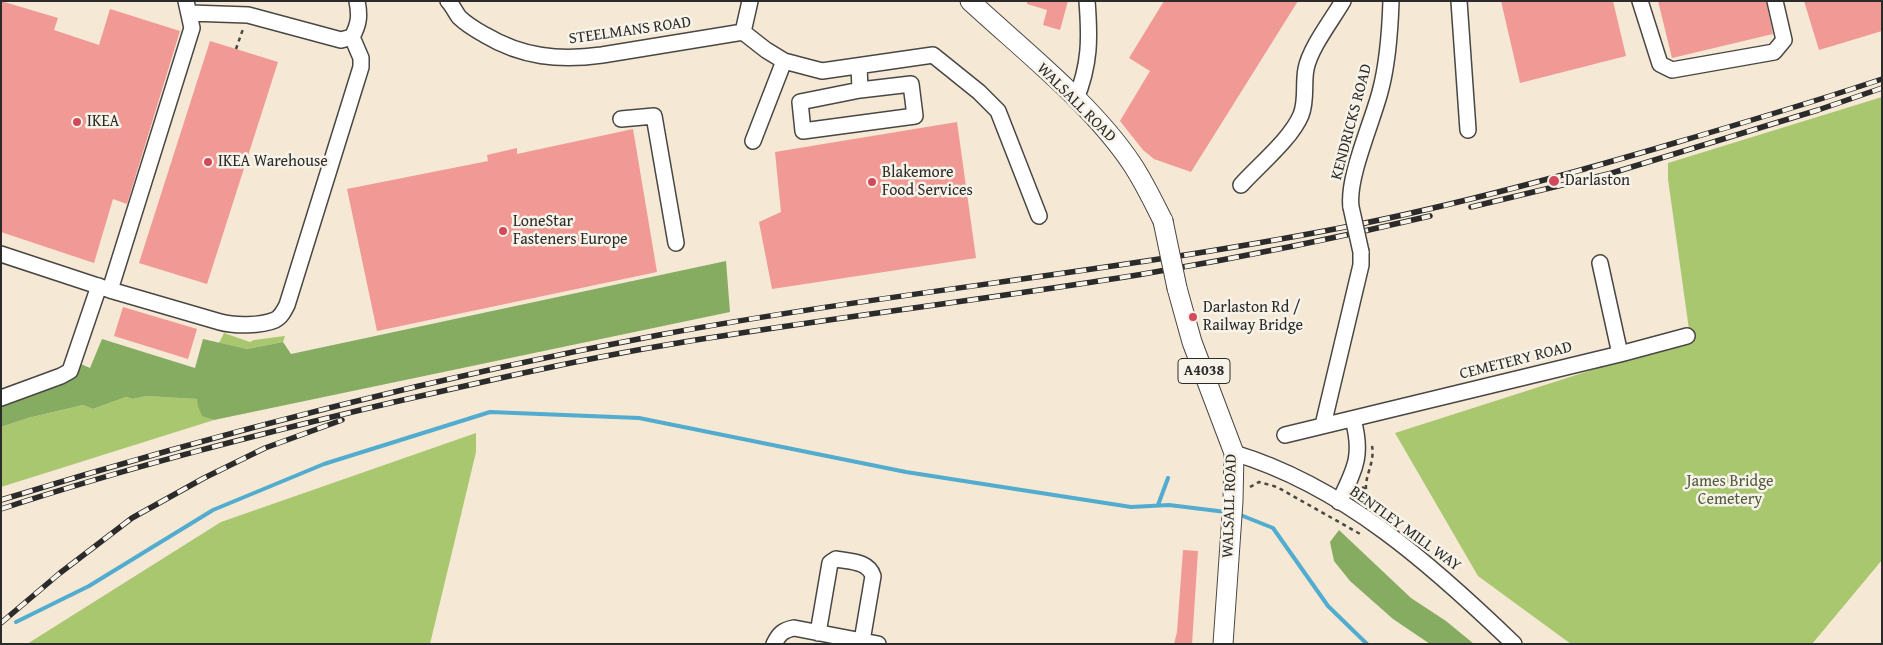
<!DOCTYPE html>
<style>
body{margin:0}
#map{position:relative;width:1883px;height:645px;overflow:hidden;background:#f5e8d4;font-family:"Gentium Book Plus",serif}
canvas{display:block}
.frame{position:absolute;inset:0;border:2px solid #2b2b2b;pointer-events:none}
</style>
<div id="map">
<canvas width="1883" height="645"></canvas>
<div class="frame"></div>
</div>
<script>
const g = document.querySelector('canvas').getContext('2d');
g.lineJoin = 'round';
function fillPath(path, color) {
  g.fillStyle = color;
  g.fill(path, 'evenodd');
}
function trace(path, color, width, dash) {
  g.strokeStyle = color;
  g.lineWidth = width;
  g.lineCap = dash ? 'butt' : 'round';
  g.setLineDash(dash || []);
  g.stroke(path);
}
function drawText(font, color, halo, rows, align = 'center') {
  g.font = font + ' "Gentium Book Plus",serif';
  g.lineWidth = 5;
  g.setLineDash([]);
  g.textBaseline = 'middle';
  g.strokeStyle = halo;
  g.fillStyle = color;
  for (const [text, x, y, turn = 0] of rows) {
    g.save();
    g.translate(x, y);
    g.rotate((+turn || 0) * Math.PI / 180);
    g.textAlign = isNaN(turn) ? turn : align;
    if (halo) g.strokeText(text, 0, 0);
    g.fillText(text, 0, 0);
    g.restore();
  }
}
const green = new Path2D(`
 M 1882,97 L 1882,560 L 1812,644 L 1571,644 L 1478,576 L 1395,433 L 1620,361 L 1691,344 L 1668,179 L 1668,163 Z
 M 224,333 L 250,342 L 254,340 L 285,336 L 283,342 L 247,349 L 219,343 Z
 M 146,396 L 198,399 L 202,415 L 214,420 L 1,487 L 1,427 L 28,418 L 83,405 L 93,409 L 126,397 L 133,399 Z
 M 476,433 L 476,452 L 430,644 L 27,644 L 221,522 Z`);
const forest = new Path2D(`
 M 726,261 L 730,312 L 214,420 L 202,416 L 198,406 L 197,399 L 146,396 L 133,399 L 126,397 L 93,409 L 83,405 L 28,418 L 1,427 L 1,405 L 72,377 L 78,372 L 81,364 L 90,368 L 102,339 L 195,368 L 203,339 L 247,349 L 283,342 L 291,354 Z
 M 1339,530 L 1411,598 L 1446,621 L 1474,644 L 1430,644 L 1393,619 L 1350,581 L 1334,561 L 1330,542 Z`);
const stream = new Path2D(`
 M 1158,505 L 1168,478
 M 1238,514 L 1273,528 L 1328,606 L 1367,644
 M 16,622 L 89,586 L 213,510 L 324,464 L 490,412 L 639,418 L 906,472 L 1131,507 L 1169,505 L 1226,512`);
const building = new Path2D(`
 M 1,1 L 58,18 L 54,30 L 99,45 L 110,9 L 180,31 L 127,204 L 113,199 L 94,263 L 1,232 Z
 M 1027,1 L 1068,1 L 1060,30 L 1043,25 L 1047,10 L 1027,4 Z
 M 1164,1 L 1298,1 L 1191,172 L 1154,159 L 1143,150 L 1120,121 L 1150,71 L 1129,58 Z
 M 1501,1 L 1613,1 L 1626,56 L 1520,83 Z
 M 1658,1 L 1766,1 L 1773,34 L 1672,58 Z
 M 1804,1 L 1882,1 L 1882,31 L 1819,50 Z
 M 210,41 L 278,62 L 207,284 L 139,263 Z
 M 957,122 L 976,258 L 772,289 L 759,222 L 781,212 L 775,152 Z
 M 633,129 L 657,272 L 377,331 L 347,189 L 488,161 L 487,155 L 517,148 L 517,154 Z
 M 123,307 L 197,329 L 188,359 L 114,336 Z
 M 1183,550 L 1198,551 L 1192,644 L 1174,644 L 1177,632 Z`);
const path = new Path2D(`
 M 236,49 L 243,29
 M 1250,487 L 1259,482 L 1277,487 L 1362,535
 M 1362,487 L 1366,489 L 1372,506
 M 1366,489 C 1365,475 1375,462 1372,446`);
const minor = new Path2D(`
 M 448,1 C 453,6 455,12 459,17 C 466,24 476,30 485,35 C 522,57 559,61 602,55 L 743,32
 M 1459,1 L 1468,130
 M 1640,1 L 1660,64 L 1672,70 L 1774,52 L 1784,40 L 1775,1
 M 190,13 L 248,15 L 341,40 L 352,37 C 359,24 360,16 357,1
 M 743,32 L 766,50 L 784,61 L 753,141
 M 743,32 L 750,1
 M 784,61 L 822,71 L 933,55 L 979,92 L 998,111 L 1039,216
 M 859,66 L 860,90 L 911,84 L 915,116 L 803,131 L 800,102 L 860,90
 M 1076,99 C 1090,64 1090,39 1087,1
 M 621,119 L 654,116 L 676,243
 M 1241,185 C 1259,165 1291,139 1301,115 C 1307,100 1303,84 1306,69 C 1310,48 1332,20 1343,1
 M 1351,207 C 1347,178 1372,123 1380,92 C 1388,63 1390,32 1391,1
 M 1,254 L 110,290 L 220,322 C 234,326 261,326 275,320 C 281,317 284,311 287,305 L 361,67 L 361,58 L 352,37
 M 1600,263 L 1620,354
 M 110,290 L 192,28 L 186,1
 M 1,398 L 61,376 L 70,371 L 99,286
 M 1323,425 L 1361,265 L 1361,252
 M 1285,435 L 1620,354 L 1687,336
 M 1234,453 C 1344,486 1433,566 1514,644
 M 1339,502 C 1355,469 1363,456 1353,419
 M 818,633 L 830,563 L 836,559 C 851,562 868,561 873,576 L 862,641
 M 774,644 C 779,634 783,630 794,628 L 878,644`);
const major = new Path2D(`
 M 970,1 C 1023,50 1092,104 1132,164 C 1144,182 1153,201 1163,221
 M 1177,288 L 1192,342 L 1234,453 L 1233,501 L 1223,644`);
const rail = new Path2D(`
 M 1471,207 L 1612,173 L 1818,110 L 1882,88
 M 1,500 C 218,433 437,377 659,335 C 885,293 1114,272 1340,228 C 1454,206 1567,175 1678,142 C 1746,122 1814,102 1882,79
 M 1,509 C 129,467 259,434 390,403 C 486,381 581,359 678,343 C 834,317 993,299 1149,273 C 1243,257 1337,238 1430,216
 M 1,623 L 60,573 L 132,518 L 204,478 L 265,448 L 342,420`);
const minorBridge = new Path2D(`
 M 1351,207 L 1361,252`);
const majorBridge = new Path2D(`
 M 1163,221 L 1177,288`);
const markers = [
 [77,122,5,"#d1495b"],
 [208,162,5,"#d1495b"],
 [1554,181,6,"#d1495b"],
 [872,182,5,"#d1495b"],
 [503,231,5,"#d1495b"],
 [1193,317,5,"#d1495b"]
];
const shields = [
 [1204,371,52]
];
const shieldNames = [
 ["A4038",1204,371]
];
const streetNames = [
 ["STEELMANS ROAD",630,31,-8],
 ["WALSALL ROAD",1076,103,45],
 ["KENDRICKS ROAD",1352,122,-75],
 ["CEMETERY ROAD",1516,361,-14],
 ["WALSALL ROAD",1230,506,-88],
 ["BENTLEY MILL WAY",1405,529,36]
];
const poiNames = [
 ["IKEA",87,122],
 ["IKEA Warehouse",218,162],
 ["Blakemore",882,173],
 ["Food Services",882,191],
 ["Darlaston",1565,181],
 ["LoneStar",513,222],
 ["Fasteners Europe",513,240],
 ["Darlaston Rd /",1203,308],
 ["Railway Bridge",1203,326]
];
const parkNames = [
 ["James Bridge",1730,482],
 ["Cemetery",1730,500]
];
fillPath(green, '#a9c76f');
fillPath(forest, '#86ac62');
trace(stream, '#51accf', 4);
fillPath(building, '#f19995');
trace(minor, '#494744', 18);
trace(major, '#494744', 21);
trace(path, '#494744', 2.5, [4, 4]);
trace(minor, '#fff', 15);
trace(major, '#fff', 19);
trace(rail, '#2b2b2b', 5.5);
trace(rail, '#f7f3e8', 4, [11]);
trace(minorBridge, '#494744', 18, []);
trace(majorBridge, '#494744', 21, []);
trace(minorBridge, '#fff', 15);
trace(majorBridge, '#fff', 19);
for (const [x, y, r, color] of markers) {
  const dot = new Path2D();
  dot.arc(x, y, r, 0, 2 * Math.PI);
  g.fillStyle = color;
  g.fill(dot);
  trace(dot, '#f7f3e8', 2);
}
for (const [x, y, w] of shields) {
  const box = new Path2D();
  box.roundRect(x - w / 2, y - 12.5, w, 25, 4);
  g.fillStyle = '#f7f3e8';
  g.fill(box);
  trace(box, '#2b2b2b', 1);
}
drawText('bold 15px', '#2b2b2b', null, shieldNames);
drawText('16px', '#2b2b2b', '#f7f3e8', streetNames);
drawText('16px', '#2b2b2b', '#f7f3e8', poiNames, 'left');
drawText('16px', '#515a3f', '#f7f3e8', parkNames);
</script>
